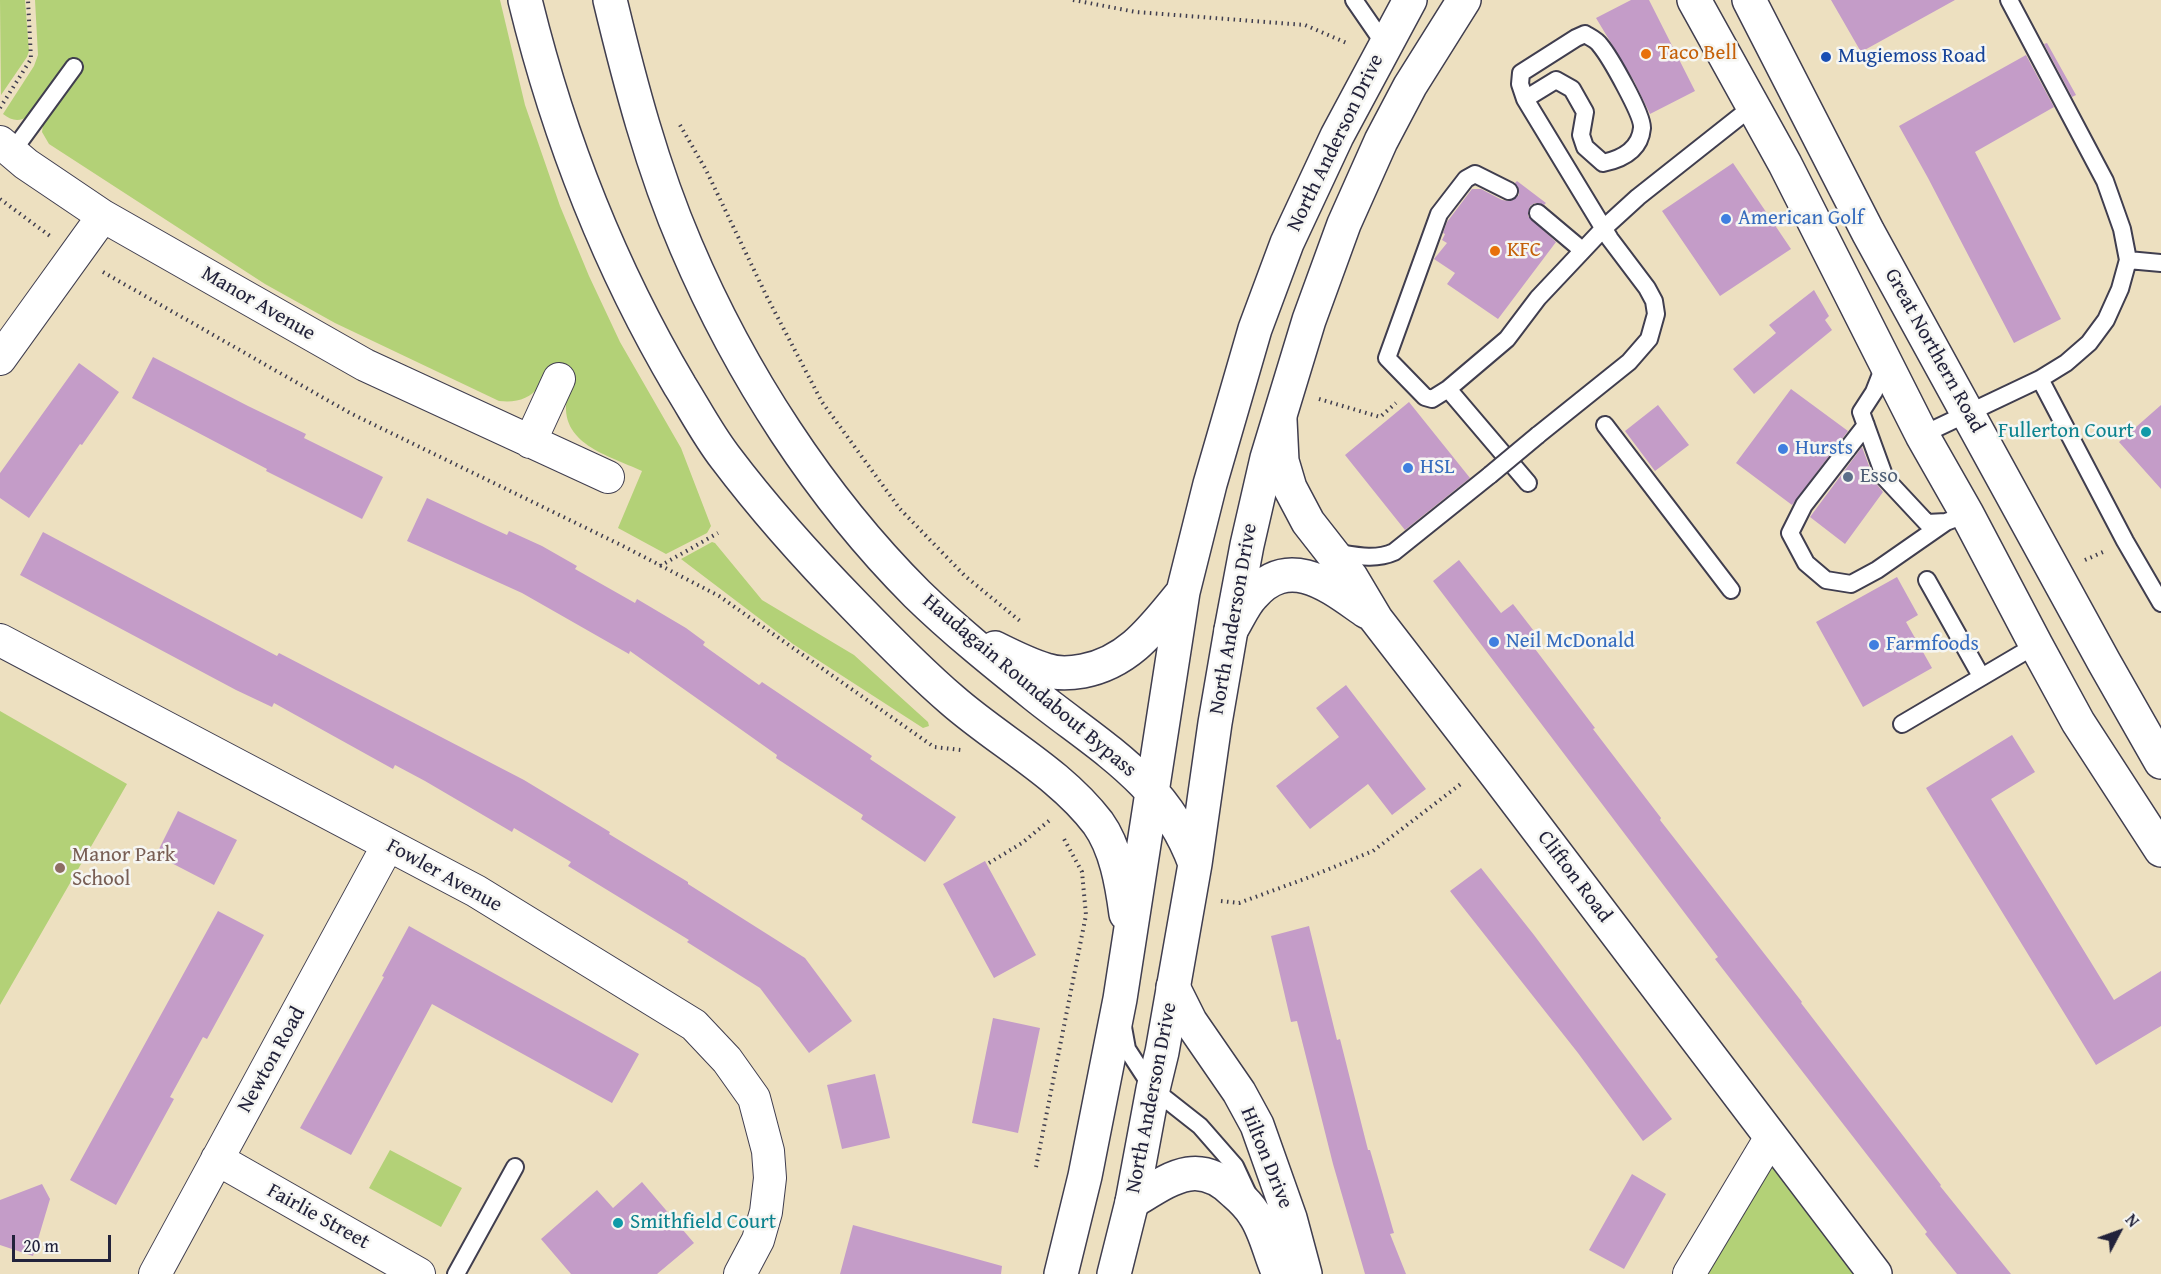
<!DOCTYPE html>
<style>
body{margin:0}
#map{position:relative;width:2161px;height:1274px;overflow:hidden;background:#ede0c0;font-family:"Gentium Book Plus",serif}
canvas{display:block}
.north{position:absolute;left:2089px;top:1202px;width:60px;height:60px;-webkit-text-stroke:4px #f6f6f2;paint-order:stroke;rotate:49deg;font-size:16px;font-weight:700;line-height:24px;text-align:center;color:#22223b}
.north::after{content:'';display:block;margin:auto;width:21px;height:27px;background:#22223b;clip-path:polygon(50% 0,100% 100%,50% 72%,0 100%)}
.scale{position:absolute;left:12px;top:1235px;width:99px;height:27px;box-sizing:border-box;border:3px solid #22223b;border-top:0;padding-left:8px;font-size:18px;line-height:21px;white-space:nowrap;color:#22223b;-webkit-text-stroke:4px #f6f6f2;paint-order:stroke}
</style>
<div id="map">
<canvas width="2161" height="1274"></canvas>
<div class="north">N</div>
<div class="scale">20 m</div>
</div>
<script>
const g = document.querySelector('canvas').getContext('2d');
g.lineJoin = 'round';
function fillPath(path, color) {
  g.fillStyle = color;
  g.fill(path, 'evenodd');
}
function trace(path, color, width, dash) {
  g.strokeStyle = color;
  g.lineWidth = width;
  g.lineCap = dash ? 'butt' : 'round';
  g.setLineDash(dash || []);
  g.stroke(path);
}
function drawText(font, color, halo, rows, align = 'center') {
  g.font = font + ' "Gentium Book Plus",serif';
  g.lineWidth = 5;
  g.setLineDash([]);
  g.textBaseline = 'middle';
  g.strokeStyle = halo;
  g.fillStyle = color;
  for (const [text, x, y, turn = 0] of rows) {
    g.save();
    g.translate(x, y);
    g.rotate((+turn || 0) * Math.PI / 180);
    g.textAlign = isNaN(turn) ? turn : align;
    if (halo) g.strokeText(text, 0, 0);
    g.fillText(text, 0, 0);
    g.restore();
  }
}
const green = new Path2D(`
 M 0,0 L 25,0 L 29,51 L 27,57 L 1,95 Z
 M 35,0 L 500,0 L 525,105 L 560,206 L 589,276 L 620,342 L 681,448 L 711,526 L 707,533 L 666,554 L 618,528 L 642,471 C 608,455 558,444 567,397 L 540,386 C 529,399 517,403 499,401 L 335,323 L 265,284 L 49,144 L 42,132 L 43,125 L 80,70 L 29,116 C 19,122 12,121 3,114 L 34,66 L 38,55 Z
 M 712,542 L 715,543 L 762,600 L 854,655 L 928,722 L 929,726 L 923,728 L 793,644 L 681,559 Z
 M 0,711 L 127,784 L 0,1005 Z
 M 1771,1137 L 1875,1274 L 1689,1274 Z
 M 390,1150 L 462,1188 L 441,1227 L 369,1188 Z`);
const building = new Path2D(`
 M 1631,0 L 1649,0 L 1695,91 L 1650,114 L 1634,81 L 1596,18 Z
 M 1831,0 L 1955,0 L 1861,52 Z
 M 2047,43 L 2076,95 L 2072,97 L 2044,44 Z
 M 2026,55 L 2054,107 L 1975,152 L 2061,319 L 2014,343 L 1928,178 L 1899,126 Z
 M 1733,163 L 1791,249 L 1720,296 L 1662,211 Z
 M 1517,181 L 1546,203 L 1544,205 L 1535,203 L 1530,206 L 1528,216 L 1556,242 L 1498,319 L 1447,284 L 1455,273 L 1434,259 L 1447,243 L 1442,240 L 1445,234 L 1443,233 L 1447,222 L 1472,189 L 1481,189 L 1502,200 L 1510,201 L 1519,195 L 1519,190 L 1515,183 Z
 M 1814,290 L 1829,316 L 1825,320 L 1832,330 L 1754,394 L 1733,369 L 1776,333 L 1769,325 Z
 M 153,357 L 248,406 L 306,434 L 304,438 L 383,477 L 362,519 L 266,471 L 267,469 L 132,398 Z
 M 79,363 L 119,392 L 82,445 L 80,444 L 29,518 L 0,498 L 0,473 Z
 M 1791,389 L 1848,431 L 1792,505 L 1736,463 Z
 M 1409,402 L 1470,478 L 1405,530 L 1345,455 Z
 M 1658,405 L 1689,445 L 1655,471 L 1625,431 Z
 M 2161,405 L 2161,489 L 2119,442 Z
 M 1862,447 L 1875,482 L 1883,492 L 1845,544 L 1810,517 Z
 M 427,498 L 507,535 L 509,531 L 542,546 L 577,566 L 575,569 L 635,603 L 637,599 L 686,628 L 705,642 L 703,645 L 759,685 L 762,682 L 872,756 L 870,759 L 956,817 L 925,862 L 861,819 L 863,815 L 776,758 L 777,755 L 630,651 L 629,654 L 522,593 L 407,541 Z
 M 43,532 L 277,656 L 279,653 L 524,780 L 610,832 L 609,834 L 688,882 L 688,884 L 805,958 L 852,1021 L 809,1053 L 760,988 L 687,942 L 689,940 L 568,866 L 571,862 L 514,828 L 512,832 L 425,781 L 395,765 L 393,769 L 274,703 L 272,707 L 236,690 L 20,575 Z
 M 1459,560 L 1501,613 L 1513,604 L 1537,635 L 1529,641 L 1595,728 L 1593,729 L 1661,818 L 1660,820 L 1802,1002 L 1801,1003 L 1941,1185 L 1940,1186 L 2011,1274 L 1957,1274 L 1925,1234 L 1927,1232 L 1715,959 L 1718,957 L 1433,581 Z
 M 1897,577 L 1918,615 L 1906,622 L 1932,668 L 1863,707 L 1816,622 Z
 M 1346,685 L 1426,789 L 1392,815 L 1368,784 L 1310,829 L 1276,786 L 1339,737 L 1316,708 Z
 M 2012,735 L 2035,772 L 1991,799 L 2114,1000 L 2161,971 L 2161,1026 L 2096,1065 L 1926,788 Z
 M 178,811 L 237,840 L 214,885 L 156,855 Z
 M 985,861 L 1036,955 L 994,978 L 943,884 Z
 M 1481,868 L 1534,935 L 1672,1119 L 1643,1141 L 1578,1053 L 1450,891 Z
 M 218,911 L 264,935 L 207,1039 L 203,1037 L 170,1097 L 174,1099 L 116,1205 L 70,1180 Z
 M 409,926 L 639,1054 L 612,1103 L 432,1004 L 351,1155 L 300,1128 L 384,977 L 382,976 Z
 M 1309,926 L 1337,1040 L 1340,1039 L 1368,1150 L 1370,1150 L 1394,1233 L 1390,1234 L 1406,1274 L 1365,1274 L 1333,1164 L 1297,1021 L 1291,1022 L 1271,936 Z
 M 993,1018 L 1040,1028 L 1018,1133 L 972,1123 Z
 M 875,1074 L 890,1138 L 842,1149 L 827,1085 Z
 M 1632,1174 L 1666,1194 L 1624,1269 L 1589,1250 Z
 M 642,1182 L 694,1243 L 657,1274 L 571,1274 L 541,1239 L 597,1190 L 613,1208 Z
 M 42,1184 L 50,1199 L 33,1256 L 0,1245 L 0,1200 Z
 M 853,1225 L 1002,1266 L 1001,1274 L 840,1274 Z`);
const path = new Path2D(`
 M 1073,0 L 1136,12 L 1305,25 L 1349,44
 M 0,108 L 31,59 L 28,0
 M 680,125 L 706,170 L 767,297 L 822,402 L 900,509 L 965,576 L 1020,621
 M 0,199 L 50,236
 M 103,272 L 350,413 L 623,546 L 719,596 L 934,747 L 961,750
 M 1319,399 L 1380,417 L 1396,403
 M 2085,560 L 2103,552
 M 660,566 L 718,533
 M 989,863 L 1022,843 L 1050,820
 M 1221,901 L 1239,903 L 1307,878 L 1373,851 L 1462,783
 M 1036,1167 L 1086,915 L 1082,872 L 1063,837`);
const service = new Path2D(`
 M 1354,0 L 1385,45
 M 1525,99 L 1556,80 L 1572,89 L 1585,112 L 1581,135 L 1585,147 L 1603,163 C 1622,159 1640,150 1642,128 C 1643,115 1610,57 1600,45 C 1597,40 1590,37 1585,34 L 1576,38 L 1521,73 L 1520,84 L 1525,99 L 1610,239 L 1647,288 L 1654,301 L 1656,314 L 1649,339 L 1629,362 L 1538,435
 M 12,152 L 74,67
 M 1538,213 L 1582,250
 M 2128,260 L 2161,263
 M 1885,364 L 1874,392 L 1861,412 L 1885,478 L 1927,523 L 1946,522
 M 2040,379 L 2125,541 L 2161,603
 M 1448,389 L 1432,399 L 1425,397 L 1387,358 L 1439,214 L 1466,179 L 1475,174 L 1509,191
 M 1605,425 L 1731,590
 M 1866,425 L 1804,505 L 1790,533 L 1806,563 L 1826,580 L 1851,584 L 1877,570 L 1946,522 L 1967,514
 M 1922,435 L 2040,379 L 2066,363 L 2089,343 L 2106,320 L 2120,289 L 2128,260 L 2122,229 L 2105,181 L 2009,0
 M 1528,483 L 1448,389 L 1507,339 L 1538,298 L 1604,228 L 1638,197 L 1753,106
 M 1332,552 C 1353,555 1374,561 1394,552 L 1490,475
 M 1927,580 L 1981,676
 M 1902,724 L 2036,645
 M 1123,1027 L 1127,1049 L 1153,1089 L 1200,1126 L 1235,1166 L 1248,1194
 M 456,1274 L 515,1167`);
const minor = new Path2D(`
 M 0,142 L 26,164 L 103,216 L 365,365 L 608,477
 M 0,359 L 103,216
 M 530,442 L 559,379
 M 0,640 L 476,891 L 694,1025 L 727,1060 L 754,1098 L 768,1151 L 770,1178 L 766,1212 L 758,1240 L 740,1274
 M 217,1159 L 419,1274
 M 155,1274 L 388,845
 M 1689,1274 L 1771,1137`);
const tertiary = new Path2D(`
 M 1280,420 L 1282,461 L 1290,488 L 1308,522 L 1351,577 L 1376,619 L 1498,777 L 1875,1274
 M 1231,630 C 1238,619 1244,604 1253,595 C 1291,552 1332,588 1367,612
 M 1173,987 L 1190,1021 L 1239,1092 L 1257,1125 L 1290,1218 L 1305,1274
 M 1132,1202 C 1170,1179 1198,1156 1235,1193 C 1242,1199 1249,1206 1254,1214 C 1266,1231 1270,1255 1279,1274`);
const primary = new Path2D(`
 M 525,0 C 558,135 609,266 680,386 C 695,410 708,435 725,457 C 765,510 809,559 855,606 C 886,638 918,671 952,700 C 1000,742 1059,772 1098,823 C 1116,848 1122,884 1126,914
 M 610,0 C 630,83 652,167 686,246 C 740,373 820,497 917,594 C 954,630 995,663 1035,695 C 1100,747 1165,781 1195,864
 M 1694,0 L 1785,164 L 1922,435 L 1967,514 L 2036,645 L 2078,722 L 2161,850
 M 1749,0 L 1868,232 L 2104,662 L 2161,762
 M 995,648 C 1011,656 1029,665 1046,670 C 1057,674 1072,673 1083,671 C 1130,662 1154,627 1183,592
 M 1061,1274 L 1085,1176 L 1120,999 L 1183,592 L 1210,484 L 1255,329 L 1287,243 L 1337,136 L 1410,0
 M 1114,1274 L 1132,1202 L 1153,1089 L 1162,1052 L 1195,864 L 1215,723 L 1231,630 L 1247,545 L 1267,458 L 1309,320 L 1344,224 L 1381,141 L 1410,86 L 1464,0`);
const serviceBridge = new Path2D(`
 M 1490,475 L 1538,435`);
const markers = [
 [1646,54,6,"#e8710a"],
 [1826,57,6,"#1a4fb4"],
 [1726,219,6,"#3f7fe0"],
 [1495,251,6,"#e8710a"],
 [2146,432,6,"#0f9aa8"],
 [1783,449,6,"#3f7fe0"],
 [1408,468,6,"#3f7fe0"],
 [1848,477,6,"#5c6f8a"],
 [1494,642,6,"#3f7fe0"],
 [1874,645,6,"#3f7fe0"],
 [60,868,6,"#8d6e63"],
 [618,1223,6,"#0f9aa8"]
];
const foodNames = [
 ["Taco Bell",1658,54],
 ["KFC",1507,251]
];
const transitNames = [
 ["Mugiemoss Road",1838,57]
];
const streetNames = [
 ["North Anderson Drive",1336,143,-64],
 ["Manor Avenue",258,304,30],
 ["Great Northern Road",1934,351,61],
 ["North Anderson Drive",1234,619,-80],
 ["Haudagain Roundabout Bypass",1029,686,40],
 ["Fowler Avenue",444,876,29],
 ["Clifton Road",1574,877,53],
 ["Newton Road",272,1060,-61],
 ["North Anderson Drive",1152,1098,-79],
 ["Hilton Drive",1266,1158,68],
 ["Fairlie Street",318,1217,29]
];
const shopNames = [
 ["American Golf",1738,219],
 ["Hursts",1795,449],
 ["HSL",1420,468],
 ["Neil McDonald",1506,642],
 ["Farmfoods",1886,645]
];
const cultureNames = [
 ["Fullerton Court",2134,432],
 ["Smithfield Court",630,1223,"left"]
];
const serviceNames = [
 ["Esso",1860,477]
];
const educationNames = [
 ["Manor Park",72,856],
 ["School",72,880]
];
fillPath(green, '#b3d177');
fillPath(building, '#c49cc8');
trace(service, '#403e4f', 20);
trace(minor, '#403e4f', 34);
trace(tertiary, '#403e4f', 36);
trace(primary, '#403e4f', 36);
trace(path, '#403e4f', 4, [1.5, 4.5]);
trace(service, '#fff', 16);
trace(minor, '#fff', 32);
trace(tertiary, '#fff', 33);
trace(primary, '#fff', 33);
trace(serviceBridge, '#403e4f', 20, []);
trace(serviceBridge, '#fff', 16);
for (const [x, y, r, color] of markers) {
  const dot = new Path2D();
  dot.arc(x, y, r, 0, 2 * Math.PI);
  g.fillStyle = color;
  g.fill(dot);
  trace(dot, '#f6f6f2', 2);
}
drawText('21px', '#c56008', '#f6f6f2', foodNames, 'left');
drawText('21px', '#164399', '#f6f6f2', transitNames, 'left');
drawText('21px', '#22223b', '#f6f6f2', streetNames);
drawText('21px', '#366cbe', '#f6f6f2', shopNames, 'left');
drawText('21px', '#0d838f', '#f6f6f2', cultureNames, 'right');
drawText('21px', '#4e5e75', '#f6f6f2', serviceNames, 'left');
drawText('21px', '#785e54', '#f6f6f2', educationNames, 'left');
</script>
